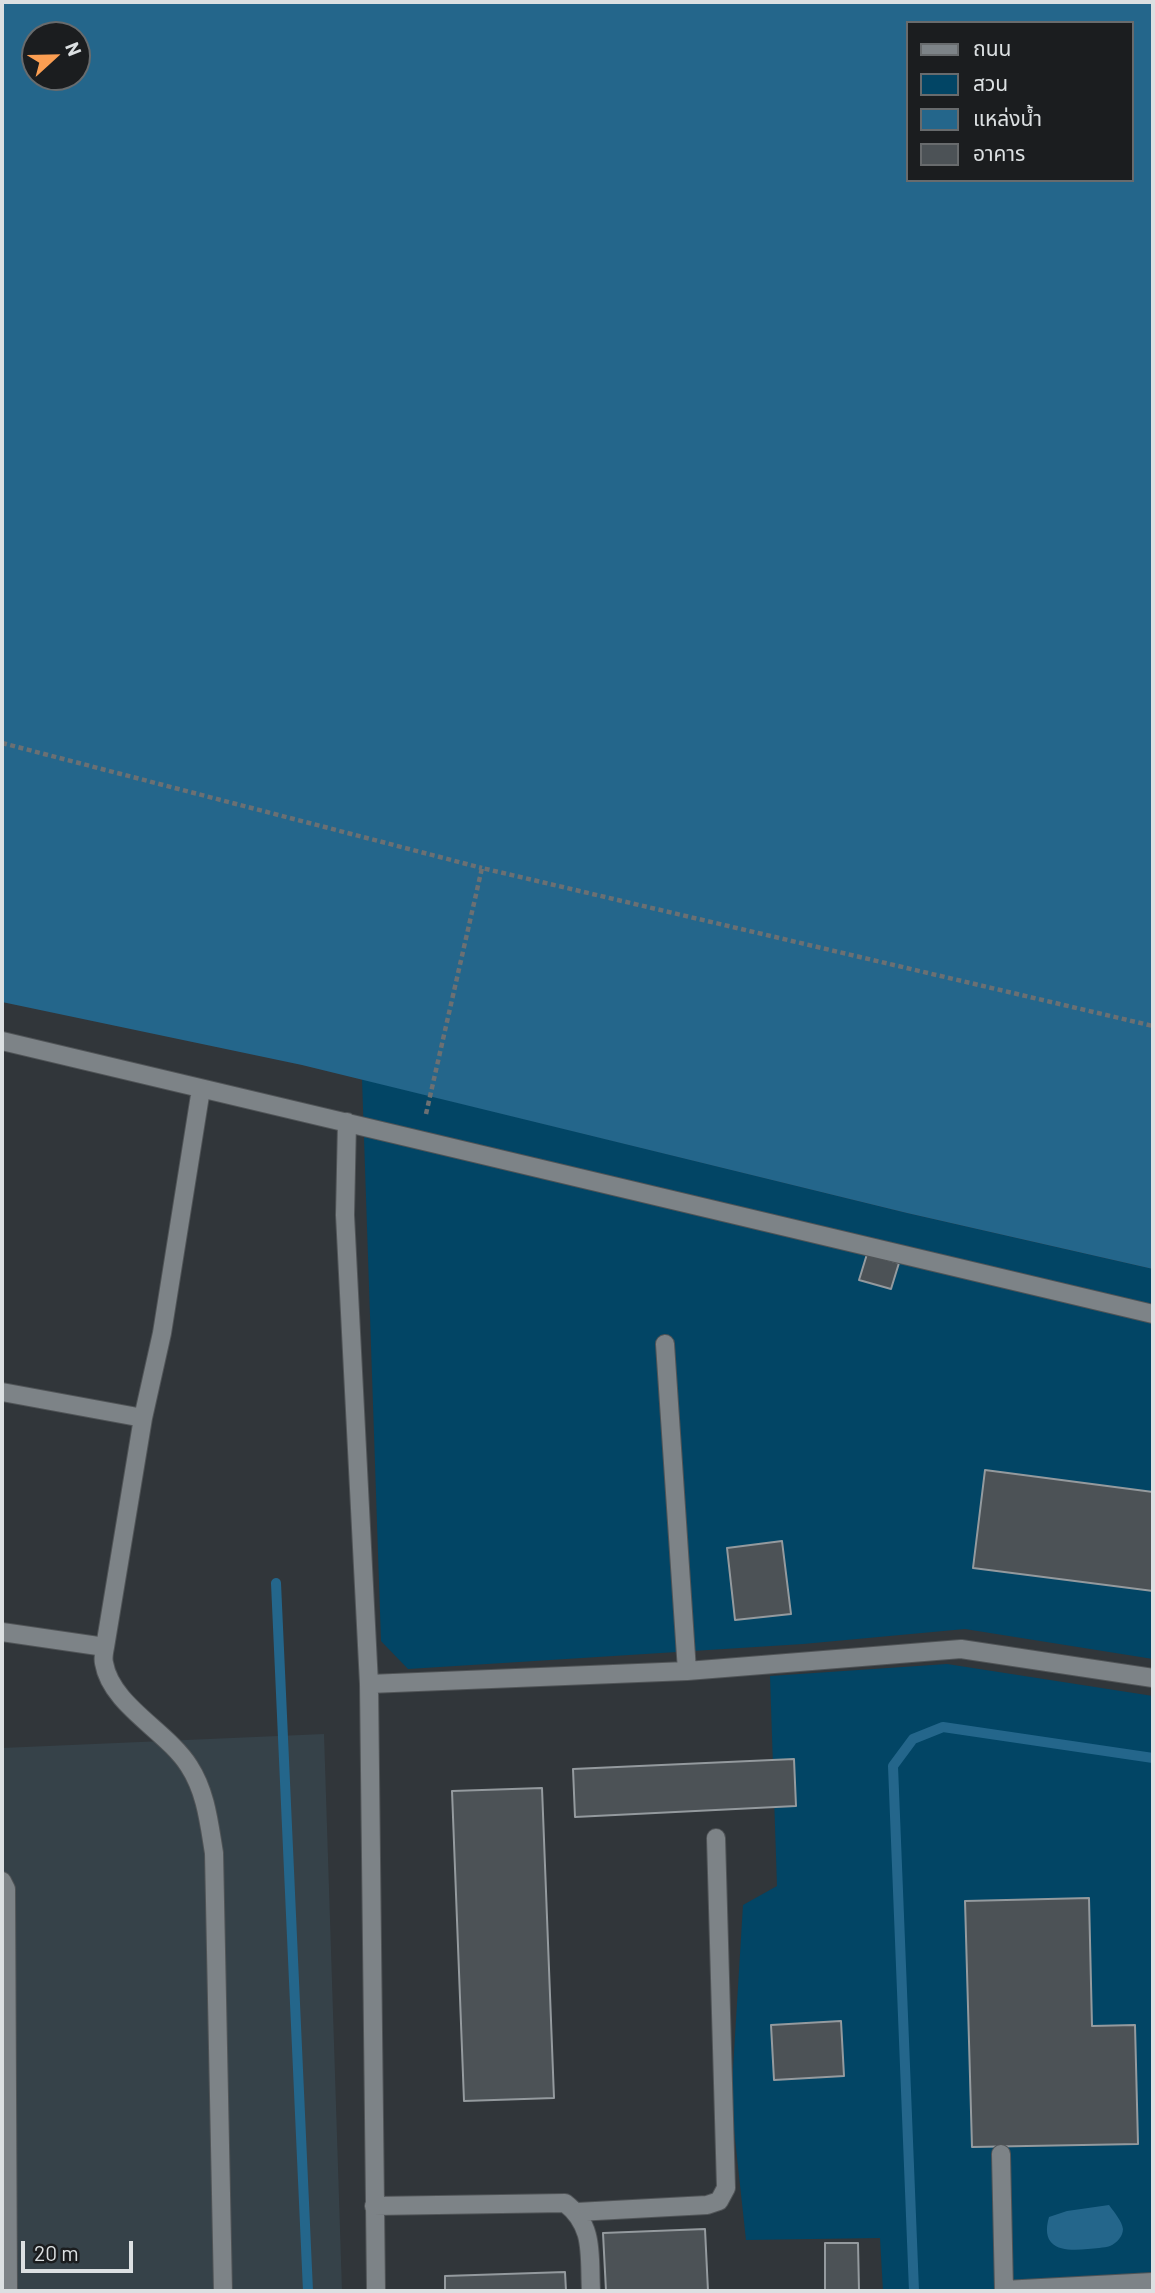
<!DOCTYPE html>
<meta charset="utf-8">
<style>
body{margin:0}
#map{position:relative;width:1155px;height:2293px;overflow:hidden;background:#31363a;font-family:Barlow,"Noto Sans Thai",sans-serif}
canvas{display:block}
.frame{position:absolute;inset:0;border:4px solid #dce0e2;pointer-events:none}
.legend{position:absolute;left:906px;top:21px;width:228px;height:161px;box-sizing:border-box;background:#1b1d1f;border:2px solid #686b6d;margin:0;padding:9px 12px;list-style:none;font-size:21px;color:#dce0e2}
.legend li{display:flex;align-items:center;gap:14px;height:35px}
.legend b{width:35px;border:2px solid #686b6d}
.north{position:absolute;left:21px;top:21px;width:70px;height:70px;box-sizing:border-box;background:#1b1d1f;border:2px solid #686b6d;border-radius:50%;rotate:68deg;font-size:19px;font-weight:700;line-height:28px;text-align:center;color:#dce0e2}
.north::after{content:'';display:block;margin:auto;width:24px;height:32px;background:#fb9e52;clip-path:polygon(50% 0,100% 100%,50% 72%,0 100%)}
.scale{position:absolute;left:21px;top:2241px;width:112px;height:32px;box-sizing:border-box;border:4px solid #dce0e2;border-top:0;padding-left:9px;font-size:21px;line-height:24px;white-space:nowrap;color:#dce0e2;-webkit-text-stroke:5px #1b1d1f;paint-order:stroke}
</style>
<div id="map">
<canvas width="1155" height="2293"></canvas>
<div class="frame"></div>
<ul class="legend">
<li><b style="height:9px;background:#7d8387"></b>ถนน</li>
<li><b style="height:19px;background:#024565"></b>สวน</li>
<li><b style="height:19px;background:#24668b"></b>แหล่งน้ำ</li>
<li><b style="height:19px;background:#4c5256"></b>อาคาร</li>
</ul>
<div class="north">N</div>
<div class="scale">20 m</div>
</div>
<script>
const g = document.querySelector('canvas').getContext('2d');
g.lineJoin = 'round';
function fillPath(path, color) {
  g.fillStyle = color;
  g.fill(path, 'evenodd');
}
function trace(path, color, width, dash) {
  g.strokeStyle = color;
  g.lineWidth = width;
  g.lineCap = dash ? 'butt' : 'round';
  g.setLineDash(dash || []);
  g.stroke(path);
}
const built = new Path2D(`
 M 324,1734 L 342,2291 L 2,2291 L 2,1748 Z`);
const green = new Path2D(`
 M 362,1079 L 907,1213 L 1153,1269 L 1153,1659 L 965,1629 L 803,1644 L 408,1669 L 381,1641 Z
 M 947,1664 L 1153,1696 L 1153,2291 L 883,2291 L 880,2238 L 746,2240 L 731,2102 L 743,1905 L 777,1886 L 770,1676 Z`);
const water = new Path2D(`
 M 2,2 L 1153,2 L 1153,1269 L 907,1213 L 302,1065 L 2,1002 ZM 908,23 L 1132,23 L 1132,180 L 908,180 ZM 35,35 L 77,35 L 77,77 L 35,77 Z
 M 1109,2205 C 1114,2212 1122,2221 1123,2229 C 1123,2236 1117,2243 1110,2246 C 1104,2248 1095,2248 1088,2249 C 1062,2252 1040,2248 1049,2217 L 1067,2211 Z`);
const stream = new Path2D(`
 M 276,1583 L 308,2291
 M 914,2291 L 893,1766 L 913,1739 L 943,1727 L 1153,1758`);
const building = new Path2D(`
 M 867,1254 L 899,1263 L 891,1289 L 859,1280 Z
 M 985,1470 L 1153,1492 L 1153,1591 L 973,1568 Z
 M 782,1541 L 791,1614 L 735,1620 L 727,1548 Z
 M 794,1759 L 796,1806 L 575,1817 L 573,1769 Z
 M 542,1788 L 554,2098 L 464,2101 L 452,1791 Z
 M 1089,1898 L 1092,2026 L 1135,2025 L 1138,2144 L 972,2147 L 965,1901 Z
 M 841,2021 L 844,2076 L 774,2080 L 771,2025 Z
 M 705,2229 L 708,2291 L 606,2291 L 603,2233 Z
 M 825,2243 L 858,2243 L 859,2291 L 825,2291 Z
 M 565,2272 L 566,2291 L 445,2291 L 445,2276 Z`);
const path = new Path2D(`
 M 2,743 L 482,868
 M 426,1114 L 482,868 L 1153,1026`);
const minor = new Path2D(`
 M 2,1041 L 1153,1314
 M 347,1122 L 345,1215 L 369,1684 L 687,1671 L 961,1649 L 1153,1678
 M 665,1344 L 687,1671
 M 2,1392 L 143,1418 L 162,1333 L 201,1089
 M 2,1632 L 105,1647 L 143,1418
 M 105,1647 C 104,1652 103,1659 104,1663 C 111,1705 167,1731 189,1766 C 206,1792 209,1823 214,1853 L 223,2291
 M 369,1684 L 376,2291
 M 2,1881 L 6,1889 L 8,2291
 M 1001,2154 L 1004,2291
 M 374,2206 L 565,2203 C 595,2226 589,2256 591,2291
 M 577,2212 L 707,2205 L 719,2201 L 726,2188 L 716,1838
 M 1004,2290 L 1153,2282`);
fillPath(built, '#364249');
fillPath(green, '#024565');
fillPath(water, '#24668b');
trace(stream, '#24668b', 10);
fillPath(building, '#4c5256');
trace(building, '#949a9e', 2);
trace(minor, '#505457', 20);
trace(path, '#6b7073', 4.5, [5, 3.5]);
trace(minor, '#7d8387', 18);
</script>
